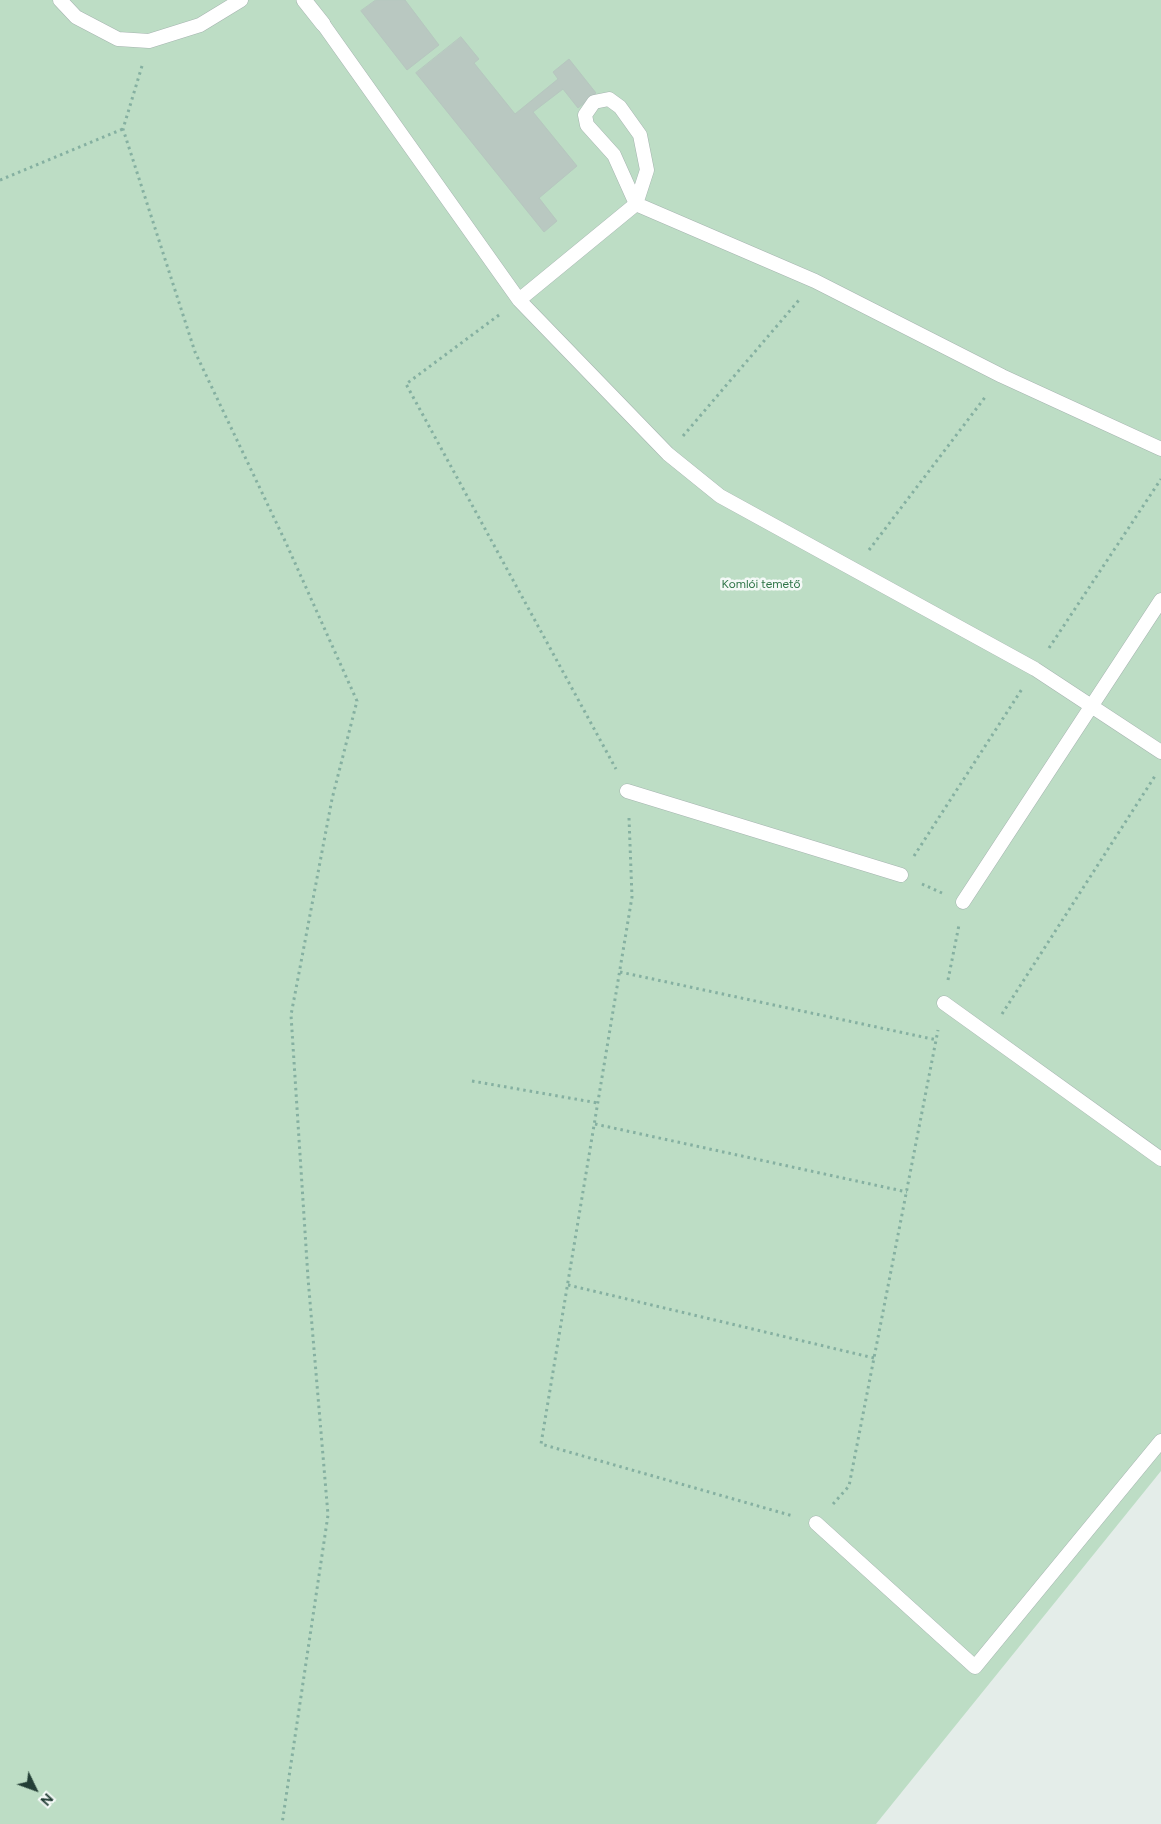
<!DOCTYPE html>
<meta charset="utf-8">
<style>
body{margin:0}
#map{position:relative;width:1161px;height:1824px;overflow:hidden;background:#e4ede9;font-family:Figtree,sans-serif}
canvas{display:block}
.north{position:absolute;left:10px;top:1764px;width:50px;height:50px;-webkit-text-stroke:4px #f4f9f7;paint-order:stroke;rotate:132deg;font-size:14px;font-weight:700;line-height:20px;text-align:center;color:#233e36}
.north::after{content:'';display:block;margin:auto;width:18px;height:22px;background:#233e36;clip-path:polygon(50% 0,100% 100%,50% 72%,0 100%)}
</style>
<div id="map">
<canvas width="1161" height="1824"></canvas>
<div class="north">N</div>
</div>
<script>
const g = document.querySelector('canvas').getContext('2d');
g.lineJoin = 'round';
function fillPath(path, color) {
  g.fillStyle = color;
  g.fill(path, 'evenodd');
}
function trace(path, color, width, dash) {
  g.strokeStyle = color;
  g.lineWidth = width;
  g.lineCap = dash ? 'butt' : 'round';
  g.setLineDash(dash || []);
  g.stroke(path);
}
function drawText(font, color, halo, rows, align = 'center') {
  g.font = font + ' Figtree,sans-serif';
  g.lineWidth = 5;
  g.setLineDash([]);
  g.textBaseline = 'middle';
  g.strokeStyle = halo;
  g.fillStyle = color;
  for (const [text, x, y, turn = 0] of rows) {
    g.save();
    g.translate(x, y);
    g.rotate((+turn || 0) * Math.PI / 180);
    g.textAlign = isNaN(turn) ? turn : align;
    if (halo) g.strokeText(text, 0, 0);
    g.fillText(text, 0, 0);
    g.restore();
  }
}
const green = new Path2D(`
 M 0,0 L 1161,0 L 1161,1471 L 876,1824 L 0,1824 Z`);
const building = new Path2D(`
 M 376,0 L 405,0 L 439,45 L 407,70 L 361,11 Z
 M 461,37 L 479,59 L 474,63 L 515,114 L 558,79 L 553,72 L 569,59 L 596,93 L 578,108 L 563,89 L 533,112 L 577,166 L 539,198 L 557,221 L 544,232 L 416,73 Z`);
const path = new Path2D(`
 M 142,66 L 123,129 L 195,352 L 286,543 L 357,701 L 332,799 L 291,1015 L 308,1278 L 328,1515 L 282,1824
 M 0,180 L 123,129
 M 499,315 L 406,384 L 616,769
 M 683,436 L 799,300
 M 869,550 L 986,396
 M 1049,648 L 1161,479
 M 629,818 L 632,897 L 541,1444 L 793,1516
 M 914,856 L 1022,689
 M 922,884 L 942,893
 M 620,972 L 937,1040
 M 948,980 L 959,925
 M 1002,1014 L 1155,776
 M 472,1081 L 598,1103
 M 595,1124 L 907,1192
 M 568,1285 L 874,1358
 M 833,1504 L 849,1486 L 938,1030`);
const service = new Path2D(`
 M 60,0 L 76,17 L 118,39 L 149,41 L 200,25 L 241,0
 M 323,24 L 519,300 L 668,454 L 720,496 L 1035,669 L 1161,752
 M 609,99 L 620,107 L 640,135 L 647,170 L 636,204 L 614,155 L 587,125 L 585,115 L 594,102 Z
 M 519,300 L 636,204 L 815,281 L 1002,376 L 1161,449
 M 627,791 L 901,875
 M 963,902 L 1161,600
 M 944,1003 L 1161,1159
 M 816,1523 L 975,1667 L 1161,1441`);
const minor = new Path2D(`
 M 304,0 L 323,24`);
const parkNames = [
 ["Komlói temető",761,584]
];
fillPath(green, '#bdddc5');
fillPath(building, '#b9c8c1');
trace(building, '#b6c7bf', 1);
trace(service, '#a6b5b0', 15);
trace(minor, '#a6b5b0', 16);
trace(path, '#85b0a1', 3, [2.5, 4]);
trace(service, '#fff', 14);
trace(minor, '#fff', 15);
drawText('12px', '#2e7447', '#f4f9f7', parkNames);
</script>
